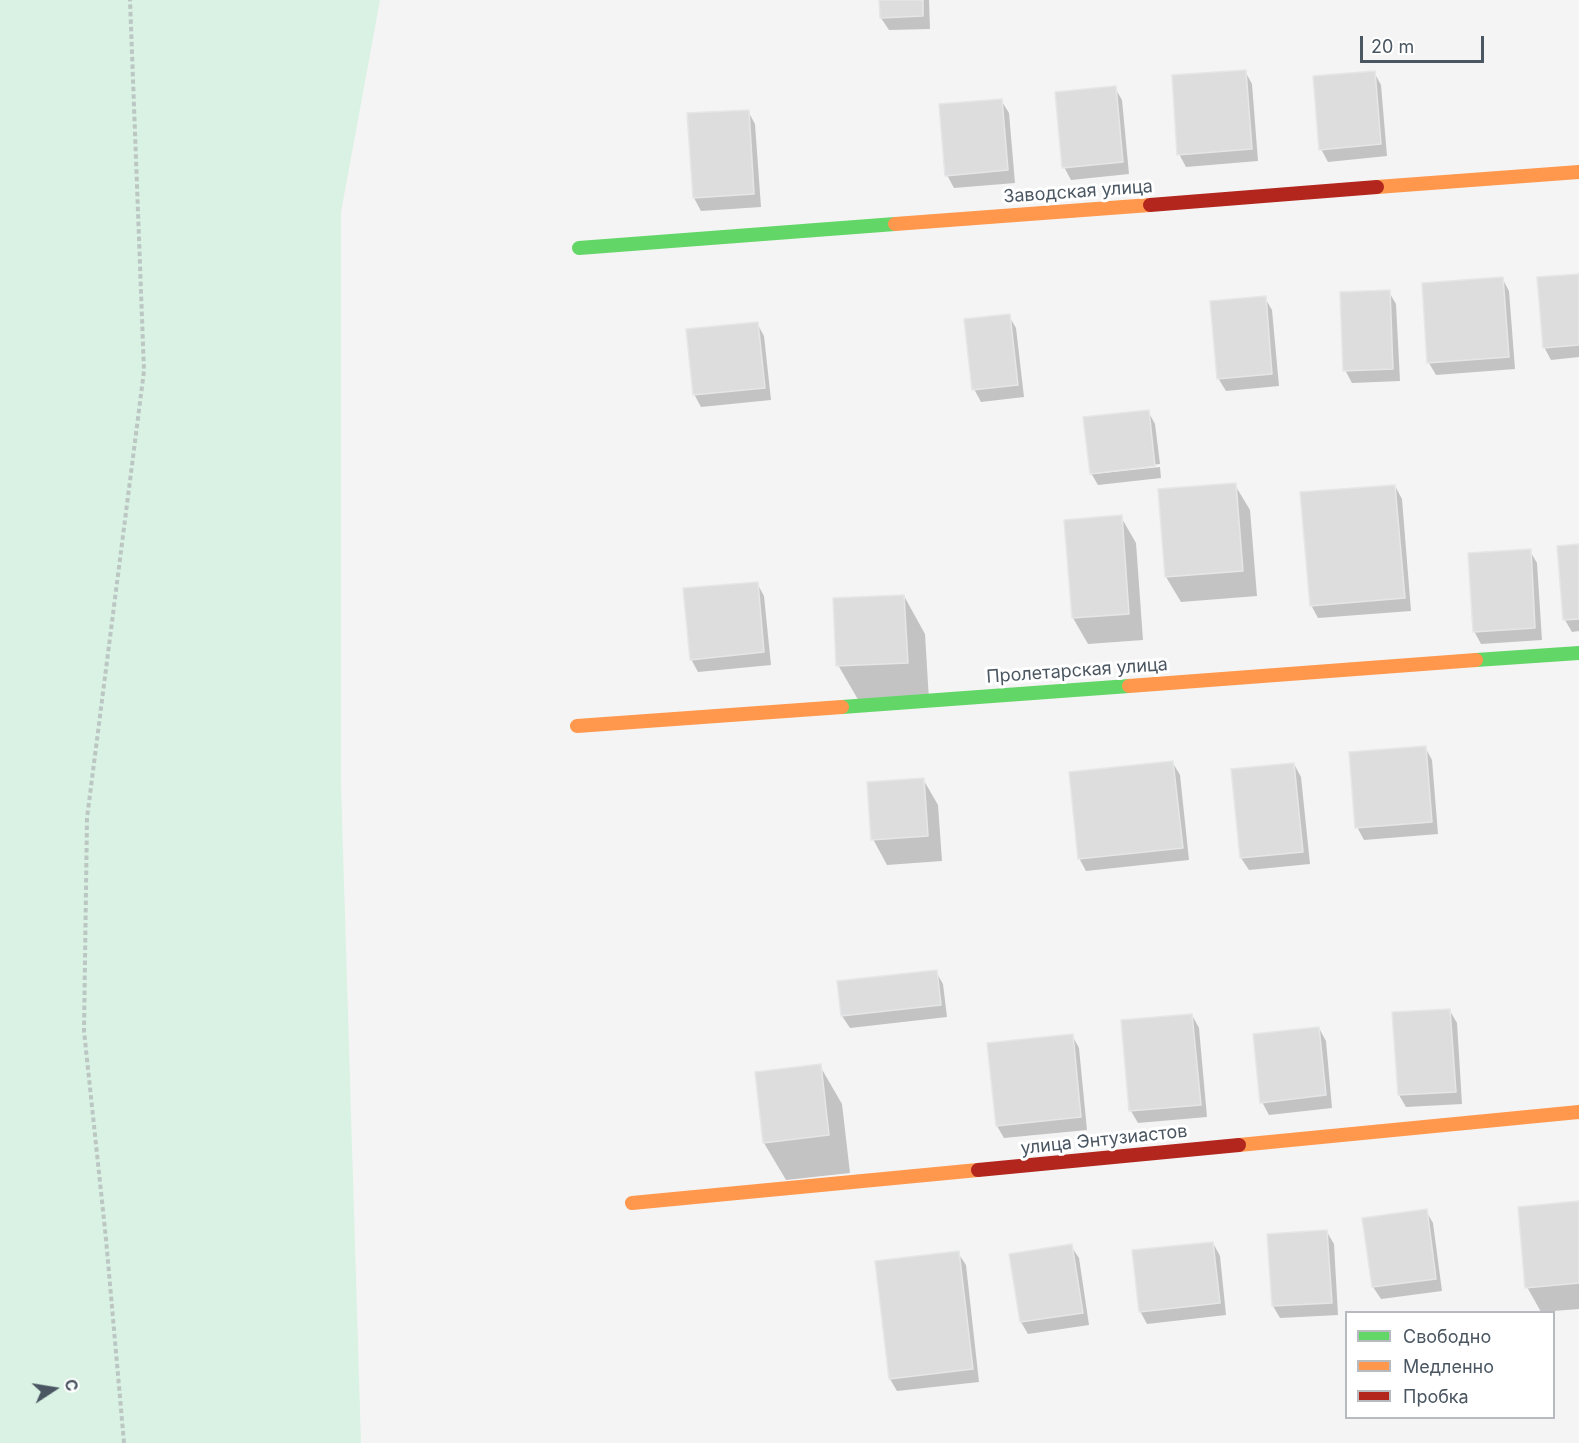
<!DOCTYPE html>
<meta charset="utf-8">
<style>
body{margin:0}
#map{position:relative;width:1579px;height:1443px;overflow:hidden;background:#f4f4f4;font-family:Inter,sans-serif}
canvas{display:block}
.legend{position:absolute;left:1345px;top:1311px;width:210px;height:108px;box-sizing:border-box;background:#fff;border:2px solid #b7bbc0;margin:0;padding:8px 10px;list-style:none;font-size:18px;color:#4a5661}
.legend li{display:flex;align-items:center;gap:12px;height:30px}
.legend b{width:30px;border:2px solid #b7bbc0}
.north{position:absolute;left:24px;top:1359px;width:60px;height:60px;-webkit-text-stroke:4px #fff;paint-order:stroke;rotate:78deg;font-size:16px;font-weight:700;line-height:24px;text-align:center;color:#4a5661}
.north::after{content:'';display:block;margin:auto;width:21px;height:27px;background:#4a5661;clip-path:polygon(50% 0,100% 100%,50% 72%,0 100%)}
.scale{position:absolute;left:1360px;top:36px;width:124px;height:27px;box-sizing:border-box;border:3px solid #4a5661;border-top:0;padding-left:8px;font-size:18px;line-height:21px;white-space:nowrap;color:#4a5661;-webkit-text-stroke:4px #fff;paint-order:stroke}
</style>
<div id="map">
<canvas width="1579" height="1443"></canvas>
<ul class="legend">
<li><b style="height:8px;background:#63d668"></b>Свободно</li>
<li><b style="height:8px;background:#ff974d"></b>Медленно</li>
<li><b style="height:8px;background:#b3261e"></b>Пробка</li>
</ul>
<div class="north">С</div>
<div class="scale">20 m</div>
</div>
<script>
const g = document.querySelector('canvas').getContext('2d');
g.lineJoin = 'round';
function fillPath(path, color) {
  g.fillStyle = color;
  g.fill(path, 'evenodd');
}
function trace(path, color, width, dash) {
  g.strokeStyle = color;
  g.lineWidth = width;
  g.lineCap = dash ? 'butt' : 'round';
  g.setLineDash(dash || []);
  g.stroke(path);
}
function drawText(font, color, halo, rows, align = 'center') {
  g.font = font + ' Inter,sans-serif';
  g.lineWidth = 6;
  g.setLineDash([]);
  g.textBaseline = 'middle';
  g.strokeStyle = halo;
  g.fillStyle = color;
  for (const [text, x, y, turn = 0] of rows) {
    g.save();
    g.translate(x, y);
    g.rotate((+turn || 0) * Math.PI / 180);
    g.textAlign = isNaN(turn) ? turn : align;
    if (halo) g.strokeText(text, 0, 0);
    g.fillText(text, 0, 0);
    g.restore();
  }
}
const green = new Path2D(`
 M 0,0 L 380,0 L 341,212 L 341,784 L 361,1443 L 0,1443 Z`);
const shadow = new Path2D(`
 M 881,0 L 929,0 L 930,29 L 889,30 L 881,18 Z
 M 1245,71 L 1252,84 L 1258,161 L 1186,167 L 1179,154 Z
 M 1374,72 L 1381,85 L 1387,156 L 1328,162 L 1321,149 Z
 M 1115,88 L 1122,100 L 1129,174 L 1071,180 L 1064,167 Z
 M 1001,100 L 1009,113 L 1015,183 L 954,188 L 947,175 Z
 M 748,111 L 755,124 L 761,207 L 701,211 L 694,198 L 689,115 Z
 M 1579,275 L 1579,357 L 1551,360 L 1544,347 Z
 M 1502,278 L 1509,291 L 1515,369 L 1436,375 L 1429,363 Z
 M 1389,292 L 1396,304 L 1400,381 L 1352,383 L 1345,370 Z
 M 1265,298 L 1272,310 L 1279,386 L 1226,391 L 1218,378 Z
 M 1009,316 L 1016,328 L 1024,397 L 981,402 L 974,389 Z
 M 757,323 L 764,336 L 771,400 L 701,407 L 694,394 Z
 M 1148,411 L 1155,424 L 1160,464 L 1094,471 L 1094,474 L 1160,467 L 1161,478 L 1098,485 L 1091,473 Z
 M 1235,485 L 1250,510 L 1257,596 L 1181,602 L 1166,577 L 1159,490 Z
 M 1395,486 L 1402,499 L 1411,611 L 1318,618 L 1311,605 Z
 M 1121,517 L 1136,543 L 1143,640 L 1088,644 L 1073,618 L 1066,521 Z
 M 1579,546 L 1579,631 L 1572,632 L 1565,620 Z
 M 1530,551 L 1537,563 L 1542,640 L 1481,644 L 1474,631 Z
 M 757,583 L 764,596 L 771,665 L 698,672 L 691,659 Z
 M 904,596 L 925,634 L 929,700 L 860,703 L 838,665 Z
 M 1425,747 L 1432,760 L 1438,834 L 1364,840 L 1357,827 Z
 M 1173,763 L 1180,775 L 1189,860 L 1086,871 L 1079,858 Z
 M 1294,764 L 1301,777 L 1310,864 L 1249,870 L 1241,858 L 1232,770 Z
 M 923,779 L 938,805 L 942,861 L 887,865 L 873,839 Z
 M 936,972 L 943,984 L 947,1017 L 850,1028 L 842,1016 Z
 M 1450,1011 L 1457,1023 L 1462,1104 L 1406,1107 L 1399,1095 L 1394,1014 Z
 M 1192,1015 L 1199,1028 L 1207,1117 L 1138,1123 L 1131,1111 L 1123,1022 Z
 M 1319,1028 L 1326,1041 L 1332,1108 L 1269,1115 L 1262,1102 Z
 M 1072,1035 L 1079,1048 L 1087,1130 L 1004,1138 L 997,1126 Z
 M 820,1066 L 842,1104 L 850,1173 L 786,1180 L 764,1143 Z
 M 1579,1204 L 1579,1309 L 1541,1312 L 1527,1287 Z
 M 1426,1211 L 1433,1223 L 1442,1291 L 1381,1299 L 1373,1287 Z
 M 1327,1232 L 1334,1244 L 1338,1315 L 1280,1318 L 1273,1306 Z
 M 1213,1243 L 1220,1256 L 1226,1315 L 1147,1324 L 1140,1311 Z
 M 1071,1246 L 1079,1258 L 1089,1325 L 1028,1334 L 1021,1322 L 1010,1255 Z
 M 958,1253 L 966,1265 L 979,1382 L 897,1391 L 890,1379 Z`);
const building = new Path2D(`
 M 879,0 L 923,0 L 923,16 L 880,18 Z
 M 1246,70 L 1252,149 L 1177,155 L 1172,75 Z
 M 1375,71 L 1381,144 L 1319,150 L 1313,76 Z
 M 1116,86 L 1123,162 L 1062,168 L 1055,92 Z
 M 1002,99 L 1008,170 L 945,176 L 939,104 Z
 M 749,110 L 754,194 L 693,198 L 687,113 Z
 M 1579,274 L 1579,345 L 1543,348 L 1537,277 Z
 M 1503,277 L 1509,357 L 1427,363 L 1422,283 Z
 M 1390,290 L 1393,369 L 1343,371 L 1340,292 Z
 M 1266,296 L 1272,374 L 1217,379 L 1210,301 Z
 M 1010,314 L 1018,385 L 972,390 L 964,319 Z
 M 758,322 L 765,388 L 693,395 L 686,329 Z
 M 1149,410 L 1155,466 L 1090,474 L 1083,417 Z
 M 1236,483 L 1243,571 L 1165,577 L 1158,489 Z
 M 1395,485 L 1405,598 L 1310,606 L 1300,492 Z
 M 1122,515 L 1129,614 L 1072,618 L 1064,520 Z
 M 1579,544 L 1579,619 L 1563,620 L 1557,546 Z
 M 1531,549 L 1535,628 L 1473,632 L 1468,553 Z
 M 758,582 L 764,652 L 690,660 L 683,588 Z
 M 904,595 L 908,663 L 836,666 L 833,598 Z
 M 1426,746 L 1432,822 L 1355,828 L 1349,752 Z
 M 1173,761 L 1183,848 L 1078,859 L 1069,772 Z
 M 1294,763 L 1303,852 L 1240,858 L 1231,769 Z
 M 924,778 L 928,836 L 871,840 L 867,782 Z
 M 937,970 L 941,1005 L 841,1016 L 837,981 Z
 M 1450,1009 L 1456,1092 L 1398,1095 L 1392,1012 Z
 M 1192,1014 L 1201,1105 L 1129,1111 L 1121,1020 Z
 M 1319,1027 L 1326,1095 L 1260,1103 L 1253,1034 Z
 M 1073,1034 L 1081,1117 L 996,1126 L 987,1043 Z
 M 821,1064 L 829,1135 L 763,1143 L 755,1072 Z
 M 1579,1201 L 1579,1283 L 1525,1288 L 1518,1207 Z
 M 1427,1209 L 1436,1279 L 1372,1287 L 1362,1218 Z
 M 1327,1230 L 1332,1303 L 1272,1306 L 1267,1234 Z
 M 1213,1242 L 1220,1303 L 1139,1312 L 1132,1250 Z
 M 1072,1244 L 1083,1313 L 1020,1322 L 1009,1254 Z
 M 959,1251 L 973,1369 L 889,1379 L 875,1261 Z`);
const path = new Path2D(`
 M 124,1443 L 106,1239 L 84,1031 L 87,818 L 144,371 L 130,0`);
const fast = new Path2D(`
 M 579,248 L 895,224
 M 1476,660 L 1579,653
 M 842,707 L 1129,686`);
const slow = new Path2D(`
 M 1377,187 L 1579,172
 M 895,224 L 1150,205
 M 1129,686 L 1476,660
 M 577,726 L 842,707
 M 1239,1145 L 1579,1112
 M 632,1203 L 978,1170`);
const jam = new Path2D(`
 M 1150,205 L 1377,187
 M 978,1170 L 1239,1145`);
const streetNames = [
 ["Заводская улица",1078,192,-4],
 ["Пролетарская улица",1077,671,-4],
 ["улица Энтузиастов",1104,1140,-6]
];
fillPath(green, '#d9f2e3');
fillPath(shadow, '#0003');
fillPath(building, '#ddddde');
trace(building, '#e5e6e7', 1.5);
trace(path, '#bcc7c4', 4, [4.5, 3]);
trace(fast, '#63d668', 14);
trace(slow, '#ff974d', 14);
trace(jam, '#b3261e', 14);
drawText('18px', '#4a5661', '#fff', streetNames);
</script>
